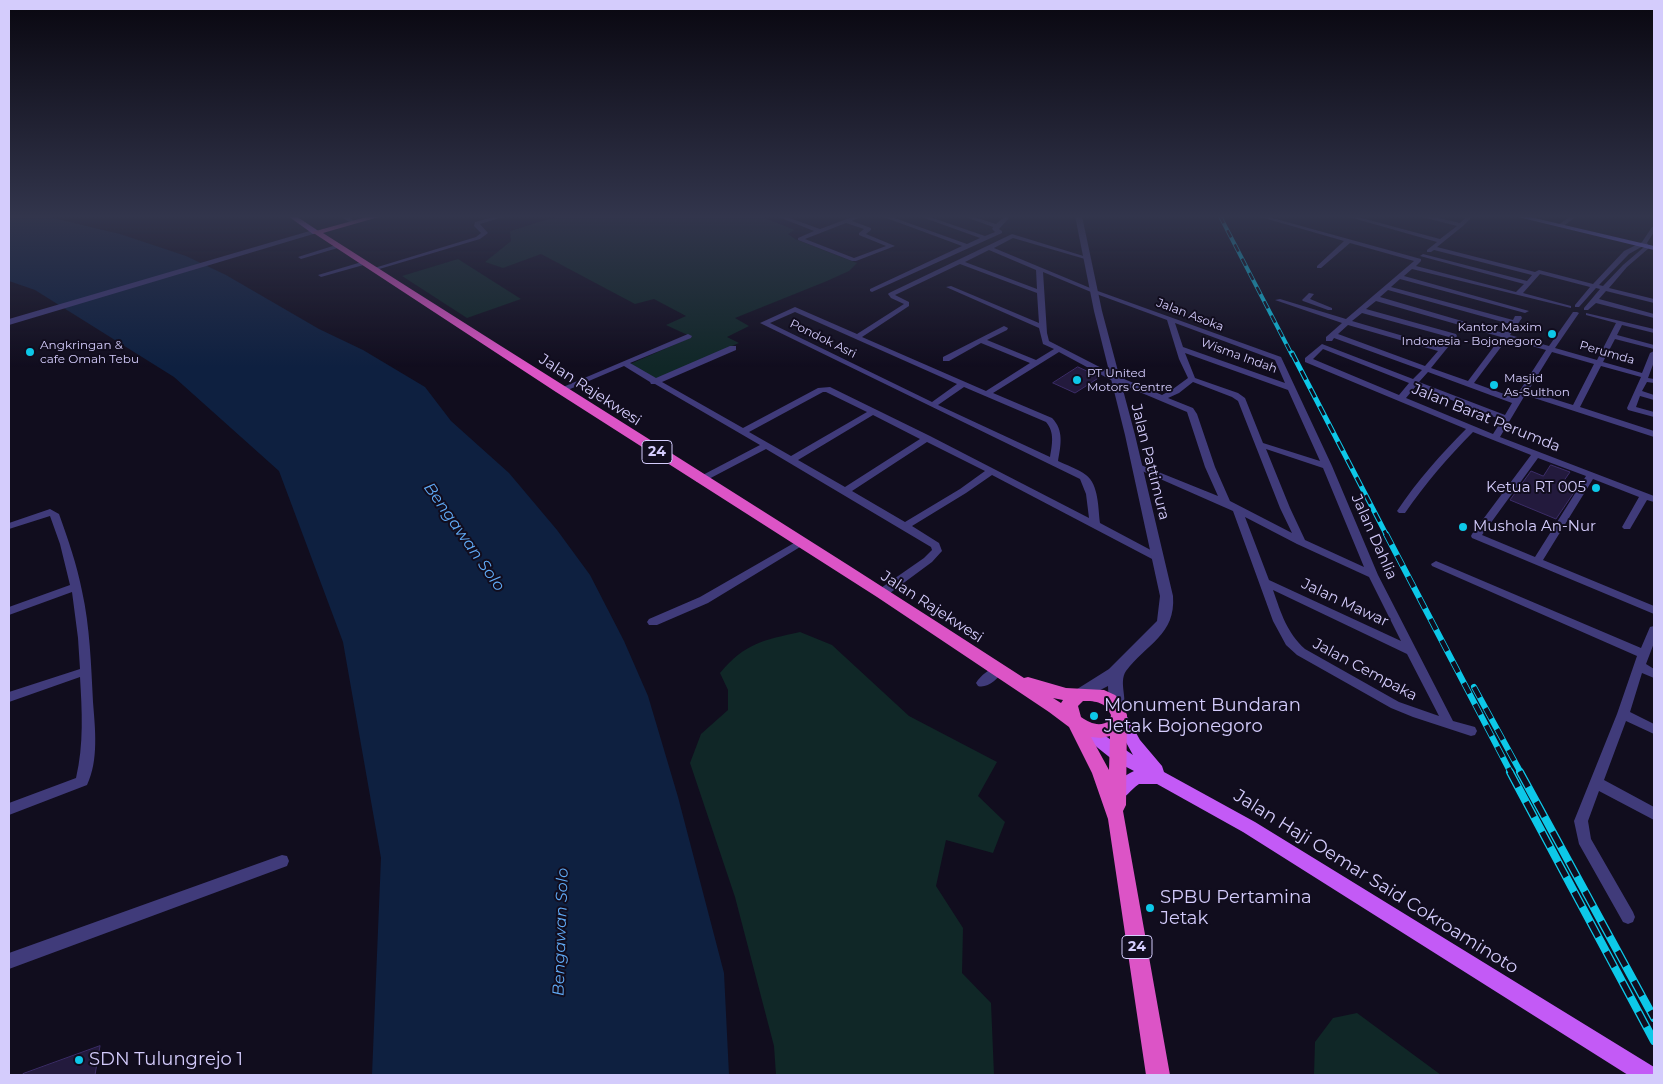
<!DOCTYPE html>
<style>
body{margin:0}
#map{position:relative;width:1663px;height:1084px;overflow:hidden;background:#110d1e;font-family:Montserrat,sans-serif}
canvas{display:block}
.frame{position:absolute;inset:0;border:10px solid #d4ccfc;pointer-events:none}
</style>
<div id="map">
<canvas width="1663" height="1084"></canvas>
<div class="frame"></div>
</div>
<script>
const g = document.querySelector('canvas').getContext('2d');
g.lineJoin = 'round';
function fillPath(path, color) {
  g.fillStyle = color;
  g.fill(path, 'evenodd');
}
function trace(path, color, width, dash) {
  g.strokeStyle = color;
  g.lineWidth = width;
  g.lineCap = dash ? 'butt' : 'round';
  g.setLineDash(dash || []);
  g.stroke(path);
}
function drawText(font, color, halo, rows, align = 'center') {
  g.font = font + ' Montserrat,sans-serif';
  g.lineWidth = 4;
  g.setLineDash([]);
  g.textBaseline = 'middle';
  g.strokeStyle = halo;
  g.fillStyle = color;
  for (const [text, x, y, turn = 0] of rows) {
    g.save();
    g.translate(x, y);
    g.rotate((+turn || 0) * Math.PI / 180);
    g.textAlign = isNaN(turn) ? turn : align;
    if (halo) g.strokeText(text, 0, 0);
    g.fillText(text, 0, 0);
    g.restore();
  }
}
const green = new Path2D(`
 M 559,216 L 759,216 L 795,230 L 788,234 L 795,239 L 857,263 L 849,271 L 827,281 L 735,318 L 749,326 L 727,337 L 739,343 L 654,380 L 630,364 L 692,337 L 666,325 L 686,316 L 654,299 L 635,304 L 541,254 L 503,268 L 485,262 L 511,241 L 510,231 Z
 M 458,259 L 521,299 L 467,318 L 402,276 Z
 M 800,632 L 832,645 L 909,716 L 997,762 L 978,796 L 1005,822 L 993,853 L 946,840 L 936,886 L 963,928 L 962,973 L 991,1003 L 994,1075 L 776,1075 L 774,1046 L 735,897 L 690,763 L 701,734 L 728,710 L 728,690 L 720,673 C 745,643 764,640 800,632 Z
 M 1357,1013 L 1441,1075 L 1314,1075 L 1315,1042 L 1333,1018 Z`);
const water = new Path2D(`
 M 9,216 L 45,216 L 120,234 L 186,256 L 226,275 L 319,329 L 363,350 L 425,387 L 451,421 L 509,473 L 557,530 L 590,575 L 624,641 L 648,696 L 678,797 L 724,973 L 729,1075 L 372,1075 L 381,858 L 343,642 L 279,471 L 174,377 L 35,290 L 9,281 Z`);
const building = new Path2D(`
 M 1078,367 L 1100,377 L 1075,393 L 1053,383 Z
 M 1551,465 L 1570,472 L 1561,485 L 1575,491 L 1556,519 L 1510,500 L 1531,471 L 1543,476 Z
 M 100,1046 L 95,1075 L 23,1075 L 23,1074 Z`);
const minor = new Path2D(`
 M 343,216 L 347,216 L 356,222 L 351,223 L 343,218 Z
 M 497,216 L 506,216 L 480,224 L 488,233 L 480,239 L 376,270 L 371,269 L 476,237 L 481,233 L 474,226 L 475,222 Z
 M 776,216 L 784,216 L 820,229 L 855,216 L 862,216 L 852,221 L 871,228 L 871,230 L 866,234 L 895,246 L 856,261 L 852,261 L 798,240 L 798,238 L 814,231 ZM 846,223 L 864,229 L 859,233 L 859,235 L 886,246 L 854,258 L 805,239 Z
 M 881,216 L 889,216 L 967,244 L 980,238 L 919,216 L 927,216 L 985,236 L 995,232 L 992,229 L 993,227 L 963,216 L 971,216 L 996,224 L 1003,218 L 1002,216 L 1008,216 L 1009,218 L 999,229 L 1002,231 L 1002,233 L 872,292 L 870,291 L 870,289 L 962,246 Z
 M 1257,216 L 1265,216 L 1421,259 L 1421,261 L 1416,266 L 1516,292 L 1524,284 L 1420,256 L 1423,254 L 1527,281 L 1532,275 L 1434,250 L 1431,252 L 1427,252 L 1427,250 L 1437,242 L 1349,217 L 1354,216 L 1440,239 L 1457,226 L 1422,217 L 1421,216 L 1430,216 L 1460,223 L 1467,216 L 1473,216 L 1463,226 L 1437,247 L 1535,272 L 1539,270 L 1593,284 L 1624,251 L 1642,242 L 1652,227 L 1654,226 L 1654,232 L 1647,243 L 1650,247 L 1649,248 L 1627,267 L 1609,288 L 1654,299 L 1654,303 L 1606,291 L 1599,299 L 1654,314 L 1654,318 L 1596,303 L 1588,310 L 1584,310 L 1584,308 L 1600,289 L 1596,288 L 1579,307 L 1575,307 L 1575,305 L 1590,287 L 1540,274 L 1523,293 L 1571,306 L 1571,308 L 1412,269 L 1404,276 L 1529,311 L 1525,313 L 1400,279 L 1391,287 L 1513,320 L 1515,316 L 1521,316 L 1522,318 L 1510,335 L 1549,346 L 1573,312 L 1577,312 L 1579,313 L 1555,348 L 1597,360 L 1616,323 L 1586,315 L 1586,313 L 1654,329 L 1654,333 L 1622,325 L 1617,335 L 1654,345 L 1654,349 L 1615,339 L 1603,362 L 1642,373 L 1650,353 L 1654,351 L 1654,362 L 1648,378 L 1654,379 L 1654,383 L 1647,382 L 1642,391 L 1654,395 L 1654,400 L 1640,396 L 1636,407 L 1654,412 L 1654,417 L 1628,410 L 1627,408 L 1641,377 L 1601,366 L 1580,407 L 1654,431 L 1654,437 L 1525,395 L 1500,437 L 1654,496 L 1654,502 L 1647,500 L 1630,529 L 1624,529 L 1622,527 L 1639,497 L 1593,479 L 1543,560 L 1654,606 L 1654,614 L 1472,538 L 1471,536 L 1472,534 L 1531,455 L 1473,432 C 1448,457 1425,484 1405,513 L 1399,513 L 1397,511 C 1417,481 1441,454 1466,429 L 1305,362 L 1305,358 L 1322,344 L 1413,379 L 1422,370 L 1334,338 L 1332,341 L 1326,341 L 1326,337 L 1342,323 L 1275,300 L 1280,299 L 1346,319 L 1414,261 L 1350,243 L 1321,268 L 1317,268 L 1317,266 L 1344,241 ZM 1643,246 L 1644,247 L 1623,265 L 1603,286 L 1599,285 L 1629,254 ZM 1388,290 L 1510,324 L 1503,333 L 1380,297 ZM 1376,301 L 1501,337 L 1468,381 L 1431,368 L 1457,336 L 1456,334 L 1366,309 ZM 1362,313 L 1449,337 L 1441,347 L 1352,321 ZM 1348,325 L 1438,351 L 1425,366 L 1338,334 ZM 1507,339 L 1546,350 L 1515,398 L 1474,383 ZM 1323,349 L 1409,383 L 1399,395 L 1313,359 ZM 1552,352 L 1594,364 L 1573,405 L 1528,391 ZM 1428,372 L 1512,403 L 1505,415 L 1419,382 ZM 1416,386 L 1502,420 L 1493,434 L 1406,398 ZM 1538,458 L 1586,476 L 1535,557 L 1482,535 Z
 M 1571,216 L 1577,216 L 1562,227 L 1558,227 L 1558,225 Z
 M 1012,234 L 1090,258 L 1085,259 L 1013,238 L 994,248 L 1095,290 L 1281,357 L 1332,466 L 1378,575 L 1453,721 L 1475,727 L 1477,731 L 1475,735 L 1471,736 L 1413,717 L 1391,708 L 1297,655 L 1286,645 L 1273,621 L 1233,511 L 1133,467 L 1135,465 L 1141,465 L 1218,496 L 1205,467 L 1187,412 L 1111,380 L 1059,352 L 993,393 L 1052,418 C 1064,430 1061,445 1058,461 C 1066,465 1078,469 1086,475 C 1099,485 1098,508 1100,523 L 1162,556 L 1163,558 L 1162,560 L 1154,560 L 992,475 L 966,493 L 912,526 L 939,543 L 942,551 L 932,562 L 886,596 L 882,597 L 877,593 L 878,590 L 924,558 L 932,550 L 931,547 L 766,449 L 703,482 L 697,482 L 695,480 L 697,478 L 760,445 L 655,384 L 651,384 L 650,382 L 624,366 L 563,392 L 560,392 L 556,390 L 688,334 L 692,336 L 691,338 L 630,363 L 656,378 L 730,346 L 736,346 L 736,350 L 662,382 L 743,428 L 818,388 L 830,387 L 930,436 L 1089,518 L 1086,494 L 1080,479 L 760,323 L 795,307 L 857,334 L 904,304 L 891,298 L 888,294 L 889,293 ZM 989,250 L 1036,270 L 1037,289 L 965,262 ZM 960,264 L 1037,293 L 1039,323 L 951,286 L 946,287 L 1039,328 L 1043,344 L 1054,349 L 1036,360 L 987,340 L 1007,330 L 1008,328 L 1004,326 L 943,357 L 943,361 L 949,361 L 981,343 L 1030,363 L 986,391 L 862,337 L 909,306 L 909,302 L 895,295 ZM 1043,272 L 1091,292 L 1167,320 L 1179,359 L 1188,378 L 1173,389 L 1162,395 L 1117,376 L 1049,341 L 1047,333 ZM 795,312 L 957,384 L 932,402 L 770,323 ZM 1175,323 L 1275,360 L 1285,383 L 1183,347 ZM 1185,353 L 1288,390 L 1320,461 L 1263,443 L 1245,398 L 1238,393 L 1195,378 ZM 1193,382 L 1232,397 L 1238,401 L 1280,508 L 1292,533 L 1230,501 L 1215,467 L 1197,414 L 1193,408 L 1168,398 L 1179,393 ZM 964,387 L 1046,422 C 1055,432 1052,445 1050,457 L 938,405 ZM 823,392 L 826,392 L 867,412 L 791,456 L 749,432 ZM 873,415 L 920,439 L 845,487 L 798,460 ZM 927,442 L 985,471 L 960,489 L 905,522 L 852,491 ZM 1266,449 L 1323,468 L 1364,567 L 1305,540 L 1290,508 ZM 1245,517 L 1297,544 L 1369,577 L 1401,641 L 1269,580 ZM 1273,590 L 1407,654 L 1439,716 L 1399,702 L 1305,649 C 1287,633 1281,613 1273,590 Z
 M 339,244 L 341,245 L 341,247 L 301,259 L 298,257 Z
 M 365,261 L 368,263 L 367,264 L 321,277 L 318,275 Z
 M 1309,293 L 1314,294 L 1310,299 L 1332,308 L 1332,310 L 1328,310 L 1303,301 L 1302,300 Z
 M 50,509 L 59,514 C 68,539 77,565 82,591 C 90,627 91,665 93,702 C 95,728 99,760 87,785 L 9,815 L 9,803 L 76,778 C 84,744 82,711 80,677 L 9,702 L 9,692 L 80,669 L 78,638 L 72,592 L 9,615 L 9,607 L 70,585 L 60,544 L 50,516 L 9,529 L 9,523 Z
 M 801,539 L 805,540 L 806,542 L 805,544 L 708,603 L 657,625 L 649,625 L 647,622 L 649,619 L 700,597 Z
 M 1436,561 L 1641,648 L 1650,627 L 1654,626 L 1654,643 L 1646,664 L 1654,669 L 1654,678 L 1642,673 L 1630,712 L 1654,724 L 1654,734 L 1626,721 L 1604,780 L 1654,807 L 1654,820 L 1599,791 L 1588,821 L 1591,839 L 1633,912 L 1635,917 L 1633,922 L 1628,924 L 1623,922 L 1579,844 L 1574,821 L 1617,714 L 1637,656 L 1432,566 L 1431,564 Z
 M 998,666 L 1002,667 L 1004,670 C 999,678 987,689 978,686 L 976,683 C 980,676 990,668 998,666 Z
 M 282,855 L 287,856 L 289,861 L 287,866 L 9,969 L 9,953 Z`);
const tertiary = new Path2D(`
 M 1075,216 L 1082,216 L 1102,311 L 1135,435 L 1173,596 C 1176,635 1146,644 1126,671 C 1118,683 1129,700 1122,712 L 1117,714 L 1112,712 L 1109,708 L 1108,686 L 1079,701 L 1074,699 L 1072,695 L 1074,691 L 1109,669 L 1157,621 L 1160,596 L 1125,435 L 1094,311 Z
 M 313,230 L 320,232 L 9,325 L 9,319 Z`);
const secondary = new Path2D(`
 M 1514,216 L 1526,216 L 1654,246 L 1654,250 Z`);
const primary = new Path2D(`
 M 288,216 L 296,216 L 320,232 L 313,234 Z
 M 1120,711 L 1125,713 L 1140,740 L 1162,766 L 1164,772 L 1255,822 L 1654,1067 L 1654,1075 L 1628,1075 L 1243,832 L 1157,784 L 1139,784 C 1129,790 1124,804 1111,799 L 1109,794 C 1114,783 1123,776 1134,771 L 1113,760 L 1078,732 L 1075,728 L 1078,724 L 1083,722 L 1088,724 L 1133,755 L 1112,717 L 1115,713 Z`);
const trunk = new Path2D(`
 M 370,216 L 382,216 L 323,233 C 556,382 792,527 1024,678 L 1028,677 L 1066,688 L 1104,690 L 1115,695 L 1121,701 L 1127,715 L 1126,805 L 1123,811 L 1170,1075 L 1146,1075 L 1108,819 L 1092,773 L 1069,727 L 1049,712 L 877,597 L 556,392 L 312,232 ZM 1053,698 L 1063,700 L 1061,703 ZM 1083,701 C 1097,701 1105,702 1111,715 L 1110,720 C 1100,728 1090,723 1081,717 L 1078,706 ZM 1110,736 L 1109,770 L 1091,737 L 1101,738 Z`);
const railFar3 = new Path2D(`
 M 1220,216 L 1292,355`);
const railFar2 = new Path2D(`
 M 1292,353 L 1387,536`);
const railFar1 = new Path2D(`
 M 1386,534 L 1511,773
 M 1474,687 L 1521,773`);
const rail = new Path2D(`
 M 1510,772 L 1654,1041
 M 1520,772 L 1654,1018`);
const markers = [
 [1552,334,5,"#0dc8e8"],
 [30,352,5,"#0dc8e8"],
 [1077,380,5,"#0dc8e8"],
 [1494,385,5,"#0dc8e8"],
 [1596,488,5,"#0dc8e8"],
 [1463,527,5,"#0dc8e8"],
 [1094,716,5,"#0dc8e8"],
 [1150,908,5,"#0dc8e8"],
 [79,1060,5,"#0dc8e8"]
];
const farStreetnames = [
 ["Jalan Asoka",1190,315,21],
 ["Pondok Asri",823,339,26],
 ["Perumda",1607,353,16],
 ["Wisma Indah",1239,356,20]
];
const farPoinames = [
 ["Kantor Maxim",1542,327,"right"],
 ["Indonesia - Bojonegoro",1542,341,"right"],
 ["Angkringan &",40,345],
 ["cafe Omah Tebu",40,359],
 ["PT United",1087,373],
 ["Motors Centre",1087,387],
 ["Masjid",1504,378],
 ["As-Sulthon",1504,392]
];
const shields = [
 [657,452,30],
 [1137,947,30]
];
const shieldNames = [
 ["24",657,452],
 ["24",1137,947]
];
const streetNames = [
 ["Jalan Rajekwesi",590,390,33],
 ["Jalan Barat Perumda",1486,418,22],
 ["Jalan Pattimura",1150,462,76],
 ["Jalan Dahlia",1374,537,66],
 ["Jalan Mawar",1345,603,25],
 ["Jalan Rajekwesi",932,607,33],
 ["Jalan Cempaka",1365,670,28]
];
const poiNames = [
 ["Ketua RT 005",1586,488],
 ["Mushola An-Nur",1473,527,"left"]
];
const waterNames = [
 ["Bengawan Solo",464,537,55],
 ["Bengawan Solo",561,932,-88]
];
const nearPoinames = [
 ["Monument Bundaran",1104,706],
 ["Jetak Bojonegoro",1104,727],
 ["SPBU Pertamina",1160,898],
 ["Jetak",1160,919],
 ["SDN Tulungrejo 1",89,1060]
];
const nearStreetnames = [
 ["Jalan Haji Oemar Said Cokroaminoto",1376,882,32]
];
fillPath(green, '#102727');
fillPath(water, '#0e2040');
fillPath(building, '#231a3d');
trace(building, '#3c2d68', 1);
fillPath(minor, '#403b7a');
fillPath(tertiary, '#403b7a');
fillPath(secondary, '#7369f7');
fillPath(primary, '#c35af6');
fillPath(trunk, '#dc54c6');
trace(railFar3, '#0dc8e8', 4);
trace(railFar2, '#0dc8e8', 5);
trace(railFar1, '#0dc8e8', 6);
trace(rail, '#0dc8e8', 8);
trace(railFar3, '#110d1e', 2.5, [8]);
trace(railFar2, '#110d1e', 3, [10]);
trace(railFar1, '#110d1e', 4.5, [12]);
trace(rail, '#110d1e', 5.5, [17]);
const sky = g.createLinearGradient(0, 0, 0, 367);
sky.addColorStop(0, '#090710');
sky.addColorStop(0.59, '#32354c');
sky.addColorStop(1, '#32354c00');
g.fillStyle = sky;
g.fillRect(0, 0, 1663, 367);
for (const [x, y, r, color] of markers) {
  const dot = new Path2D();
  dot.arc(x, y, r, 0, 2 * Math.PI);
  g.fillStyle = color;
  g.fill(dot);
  trace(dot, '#110d1e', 2);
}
drawText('12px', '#d4ccfc', '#110d1e', farStreetnames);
drawText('12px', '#d4ccfc', '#110d1e', farPoinames, 'left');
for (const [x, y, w] of shields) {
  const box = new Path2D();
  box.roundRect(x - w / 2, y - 11.5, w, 23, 4);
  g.fillStyle = '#110d1e';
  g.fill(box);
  trace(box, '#d4ccfc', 1);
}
drawText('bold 14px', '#d4ccfc', null, shieldNames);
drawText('15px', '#d4ccfc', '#110d1e', streetNames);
drawText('15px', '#d4ccfc', '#110d1e', poiNames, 'right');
drawText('italic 16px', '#60aaf6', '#110d1e', waterNames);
drawText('18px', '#d4ccfc', '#110d1e', nearPoinames, 'left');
drawText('18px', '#d4ccfc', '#110d1e', nearStreetnames);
</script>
